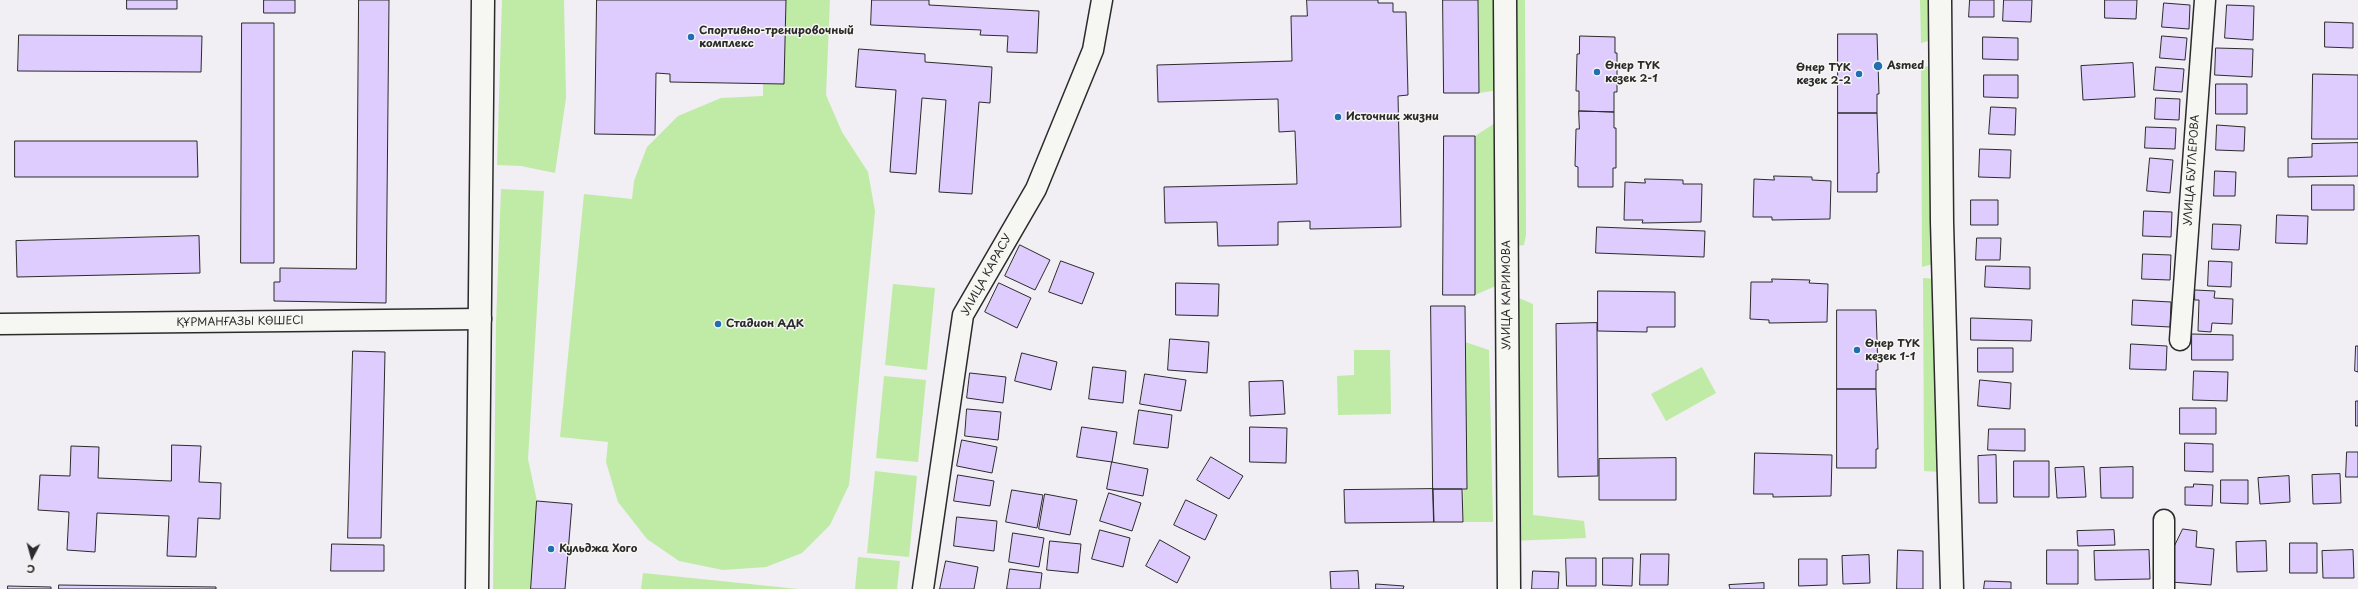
<!DOCTYPE html>
<meta charset="utf-8">
<style>
body{margin:0}
#map{position:relative;width:2358px;height:589px;overflow:hidden;background:#f1eef4;font-family:"Playpen Sans",sans-serif}
canvas{display:block}
.north{position:absolute;left:12px;top:537px;width:40px;height:40px;-webkit-text-stroke:3px #f6f6f2;paint-order:stroke;rotate:186deg;font-size:11px;font-weight:700;line-height:16px;text-align:center;color:#2b2b2b}
.north::after{content:'';display:block;margin:auto;width:14px;height:18px;background:#2b2b2b;clip-path:polygon(50% 0,100% 100%,50% 72%,0 100%)}
</style>
<div id="map">
<canvas width="2358" height="589"></canvas>
<div class="north">С</div>
</div>
<script>
const g = document.querySelector('canvas').getContext('2d');
g.lineJoin = 'round';
function fillPath(path, color) {
  g.fillStyle = color;
  g.fill(path, 'evenodd');
}
function trace(path, color, width, dash) {
  g.strokeStyle = color;
  g.lineWidth = width;
  g.lineCap = dash ? 'butt' : 'round';
  g.setLineDash(dash || []);
  g.stroke(path);
}
function drawText(font, color, halo, rows, align = 'center') {
  g.font = font + ' "Playpen Sans",sans-serif';
  g.lineWidth = 3;
  g.setLineDash([]);
  g.textBaseline = 'middle';
  g.strokeStyle = halo;
  g.fillStyle = color;
  for (const [text, x, y, turn = 0] of rows) {
    g.save();
    g.translate(x, y);
    g.rotate((+turn || 0) * Math.PI / 180);
    g.textAlign = isNaN(turn) ? turn : align;
    if (halo) g.strokeText(text, 0, 0);
    g.fillText(text, 0, 0);
    g.restore();
  }
}
const green = new Path2D(`
 M 502,0 L 564,0 L 566,98 L 555,173 L 521,166 L 497,165 Z
 M 786,0 L 830,0 L 826,95 L 842,132 L 868,172 L 875,211 L 849,485 L 830,525 L 802,553 L 766,567 L 723,570 L 679,561 L 647,539 L 618,502 L 606,462 L 608,442 L 560,437 L 584,194 L 632,199 L 634,181 L 647,147 L 678,116 L 721,98 L 763,96 L 763,84 L 784,84 Z
 M 1478,0 L 1525,0 L 1526,235 L 1524,245 L 1507,247 L 1507,281 L 1475,295 L 1475,136 L 1506,116 L 1506,89 L 1479,93 Z
 M 1920,0 L 1931,0 L 1932,40 L 1921,43 Z
 M 1921,66 L 1933,67 L 1936,263 L 1922,267 Z
 M 501,189 L 544,191 L 528,459 L 537,501 L 531,589 L 493,589 L 496,323 Z
 M 1923,278 L 1936,279 L 1942,472 L 1924,471 Z
 M 893,284 L 935,288 L 927,370 L 885,365 Z
 M 1507,293 L 1533,304 L 1533,515 L 1584,521 L 1586,538 L 1509,541 Z
 M 1465,342 L 1489,350 L 1493,522 L 1463,522 Z
 M 1354,350 L 1390,350 L 1391,414 L 1338,415 L 1337,376 L 1354,375 Z
 M 1702,367 L 1716,393 L 1666,421 L 1651,394 Z
 M 884,376 L 926,380 L 918,462 L 876,458 Z
 M 875,471 L 917,476 L 909,557 L 867,553 Z
 M 858,557 L 900,561 L 897,589 L 855,589 Z
 M 643,573 L 798,589 L 641,589 Z`);
const building = new Path2D(`
 M 127,0 L 177,0 L 177,9 L 127,9 Z
 M 264,0 L 295,0 L 295,13 L 264,13 Z
 M 359,0 L 389,0 L 386,303 L 274,301 L 274,282 L 280,282 L 280,268 L 356,269 Z
 M 597,0 L 786,0 L 784,84 L 670,82 L 670,74 L 656,73 L 655,135 L 595,134 Z
 M 872,0 L 929,0 L 929,5 L 1039,11 L 1037,53 L 1007,52 L 1008,36 L 980,35 L 981,30 L 871,25 Z
 M 1307,0 L 1378,0 L 1378,3 L 1393,3 L 1393,12 L 1406,12 L 1408,95 L 1398,96 L 1401,227 L 1310,229 L 1310,221 L 1278,222 L 1278,245 L 1218,246 L 1217,222 L 1165,223 L 1164,187 L 1297,184 L 1295,131 L 1279,132 L 1278,99 L 1158,102 L 1157,65 L 1292,61 L 1291,16 L 1307,16 Z
 M 1443,0 L 1478,0 L 1479,93 L 1444,93 Z
 M 1970,0 L 1994,0 L 1994,17 L 1969,17 Z
 M 2004,0 L 2032,0 L 2031,22 L 2003,21 Z
 M 2105,0 L 2137,0 L 2136,19 L 2105,18 Z
 M 2164,3 L 2190,5 L 2189,29 L 2162,27 Z
 M 2227,5 L 2254,6 L 2253,40 L 2225,38 Z
 M 2325,22 L 2353,23 L 2353,48 L 2325,47 Z
 M 242,23 L 274,23 L 274,263 L 241,263 Z
 M 1838,34 L 1877,34 L 1879,94 L 1877,94 L 1877,113 L 1838,113 Z
 M 19,35 L 202,36 L 201,72 L 18,71 Z
 M 1580,36 L 1615,37 L 1615,53 L 1617,53 L 1617,92 L 1614,92 L 1614,112 L 1579,111 L 1579,91 L 1576,91 L 1577,54 L 1579,54 Z
 M 2162,36 L 2187,38 L 2185,60 L 2160,58 Z
 M 1983,37 L 2018,38 L 2018,60 L 1983,59 Z
 M 2216,48 L 2253,49 L 2252,77 L 2215,75 Z
 M 859,49 L 925,54 L 925,62 L 992,67 L 990,103 L 979,102 L 972,194 L 939,192 L 946,100 L 922,98 L 916,174 L 890,172 L 896,90 L 856,87 Z
 M 2133,63 L 2135,97 L 2083,100 L 2081,66 Z
 M 2156,67 L 2184,69 L 2182,92 L 2154,90 Z
 M 2313,74 L 2358,75 L 2358,139 L 2312,139 Z
 M 1984,75 L 2018,75 L 2018,98 L 1984,97 Z
 M 2216,84 L 2247,84 L 2247,114 L 2216,114 Z
 M 2156,98 L 2180,99 L 2179,120 L 2155,119 Z
 M 1991,107 L 2016,108 L 2015,135 L 1989,134 Z
 M 1579,111 L 1614,112 L 1614,128 L 1616,128 L 1616,168 L 1613,168 L 1613,187 L 1578,187 L 1578,167 L 1575,166 L 1576,129 L 1579,129 Z
 M 1838,113 L 1877,113 L 1879,173 L 1877,173 L 1877,192 L 1838,192 Z
 M 2217,125 L 2245,127 L 2244,151 L 2216,150 Z
 M 2146,127 L 2176,128 L 2175,149 L 2145,148 Z
 M 1444,136 L 1475,136 L 1475,295 L 1443,295 Z
 M 15,141 L 197,141 L 198,177 L 15,177 Z
 M 2358,143 L 2358,176 L 2288,177 L 2288,158 L 2312,157 L 2312,144 Z
 M 1980,149 L 2011,150 L 2010,178 L 1979,177 Z
 M 2150,158 L 2173,160 L 2170,193 L 2147,191 Z
 M 2215,171 L 2236,172 L 2235,196 L 2214,196 Z
 M 1774,176 L 1812,177 L 1812,180 L 1831,181 L 1830,219 L 1772,220 L 1772,217 L 1753,217 L 1754,179 L 1774,180 Z
 M 1645,179 L 1683,180 L 1683,184 L 1702,184 L 1701,222 L 1642,223 L 1643,220 L 1624,220 L 1625,182 L 1645,183 Z
 M 2312,185 L 2354,185 L 2354,210 L 2312,210 Z
 M 1971,200 L 1998,200 L 1998,225 L 1971,225 Z
 M 2144,211 L 2172,212 L 2171,237 L 2143,236 Z
 M 2277,215 L 2308,216 L 2307,244 L 2276,243 Z
 M 2213,224 L 2241,225 L 2239,250 L 2212,249 Z
 M 1597,227 L 1705,231 L 1704,257 L 1596,253 Z
 M 199,236 L 200,273 L 17,277 L 16,241 Z
 M 1977,238 L 2001,238 L 2000,260 L 1976,260 Z
 M 1020,245 L 1050,260 L 1035,290 L 1005,276 Z
 M 2143,254 L 2171,255 L 2170,280 L 2142,279 Z
 M 1061,261 L 1094,273 L 1082,304 L 1049,292 Z
 M 2209,261 L 2232,262 L 2231,287 L 2208,286 Z
 M 1986,266 L 2030,267 L 2030,289 L 1985,287 Z
 M 1772,279 L 1810,280 L 1809,283 L 1828,284 L 1827,322 L 1769,323 L 1769,320 L 1750,319 L 1751,282 L 1772,282 Z
 M 999,283 L 1031,298 L 1017,328 L 985,312 Z
 M 1176,283 L 1219,284 L 1218,316 L 1176,315 Z
 M 2195,290 L 2215,291 L 2214,298 L 2233,299 L 2232,324 L 2212,323 L 2211,332 L 2198,331 L 2199,300 L 2195,300 Z
 M 1598,291 L 1675,292 L 1675,327 L 1647,327 L 1647,332 L 1598,331 Z
 M 2133,300 L 2171,302 L 2170,327 L 2132,325 Z
 M 1431,306 L 1465,306 L 1467,489 L 1433,489 Z
 M 1837,310 L 1876,310 L 1878,370 L 1876,370 L 1876,389 L 1837,389 Z
 M 1971,318 L 2032,320 L 2031,341 L 1971,340 Z
 M 1597,323 L 1598,476 L 1558,477 L 1556,324 Z
 M 2192,334 L 2233,335 L 2233,360 L 2192,360 Z
 M 1170,339 L 1209,342 L 1207,373 L 1168,370 Z
 M 2131,344 L 2167,346 L 2166,370 L 2130,369 Z
 M 2356,346 L 2358,346 L 2358,372 L 2355,371 Z
 M 1978,348 L 2013,348 L 2013,372 L 1978,372 Z
 M 353,351 L 385,352 L 381,538 L 348,538 Z
 M 1022,353 L 1057,362 L 1051,390 L 1015,381 Z
 M 1093,367 L 1126,371 L 1123,403 L 1089,399 Z
 M 2194,371 L 2228,372 L 2227,401 L 2193,400 Z
 M 970,373 L 1006,377 L 1003,403 L 967,398 Z
 M 1145,374 L 1186,380 L 1181,411 L 1140,404 Z
 M 1980,380 L 2011,383 L 2010,409 L 1978,406 Z
 M 1283,381 L 1285,414 L 1250,416 L 1249,382 Z
 M 1837,389 L 1876,389 L 1878,449 L 1876,449 L 1876,468 L 1837,468 Z
 M 2356,401 L 2358,401 L 2358,426 L 2356,426 Z
 M 2180,408 L 2216,408 L 2216,434 L 2180,434 Z
 M 967,409 L 1001,412 L 998,440 L 965,436 Z
 M 1139,410 L 1172,415 L 1168,448 L 1134,444 Z
 M 1082,427 L 1117,432 L 1112,462 L 1077,457 Z
 M 1250,427 L 1287,428 L 1286,463 L 1250,462 Z
 M 1989,429 L 2025,429 L 2025,451 L 1988,450 Z
 M 962,440 L 997,447 L 992,473 L 957,466 Z
 M 2185,443 L 2213,444 L 2213,472 L 2185,471 Z
 M 172,445 L 201,446 L 199,482 L 221,483 L 220,519 L 198,518 L 196,557 L 167,556 L 169,516 L 97,513 L 95,552 L 67,550 L 69,512 L 38,510 L 40,475 L 70,476 L 71,446 L 99,447 L 98,478 L 171,481 Z
 M 2347,452 L 2358,452 L 2358,477 L 2346,477 Z
 M 1755,453 L 1832,455 L 1831,496 L 1773,497 L 1773,494 L 1754,494 Z
 M 1996,455 L 1997,503 L 1979,503 L 1978,456 Z
 M 1211,457 L 1243,476 L 1229,499 L 1197,480 Z
 M 1676,458 L 1676,500 L 1599,500 L 1599,459 Z
 M 2014,461 L 2049,461 L 2049,497 L 2014,497 Z
 M 1112,462 L 1148,469 L 1143,496 L 1107,489 Z
 M 2084,467 L 2086,497 L 2057,498 L 2055,468 Z
 M 2133,467 L 2133,498 L 2101,498 L 2100,468 Z
 M 2340,474 L 2341,503 L 2313,504 L 2312,475 Z
 M 958,475 L 994,481 L 990,506 L 954,501 Z
 M 2289,476 L 2290,502 L 2260,504 L 2258,478 Z
 M 2221,480 L 2248,480 L 2248,504 L 2221,503 Z
 M 2194,484 L 2213,485 L 2212,506 L 2185,505 L 2185,487 L 2193,487 Z
 M 1433,489 L 1434,522 L 1345,523 L 1344,490 Z
 M 1433,489 L 1462,489 L 1463,522 L 1434,522 Z
 M 1012,490 L 1043,495 L 1037,528 L 1006,522 Z
 M 1109,493 L 1141,503 L 1132,531 L 1100,521 Z
 M 1045,494 L 1077,500 L 1070,535 L 1039,529 Z
 M 1186,500 L 1217,515 L 1205,540 L 1174,525 Z
 M 537,501 L 572,504 L 565,589 L 531,589 Z
 M 957,517 L 997,521 L 994,551 L 954,546 Z
 M 2183,529 L 2197,531 L 2196,547 L 2214,549 L 2211,585 L 2171,582 L 2174,547 Z
 M 1100,530 L 1130,538 L 1123,567 L 1092,559 Z
 M 2114,530 L 2115,545 L 2078,546 L 2077,531 Z
 M 1013,533 L 1044,538 L 1039,567 L 1009,562 Z
 M 1160,540 L 1190,557 L 1177,583 L 1146,566 Z
 M 1050,541 L 1081,544 L 1078,573 L 1047,570 Z
 M 2266,541 L 2267,571 L 2237,572 L 2236,542 Z
 M 2290,543 L 2317,543 L 2317,573 L 2290,573 Z
 M 332,544 L 384,545 L 384,571 L 331,571 Z
 M 1898,550 L 1923,551 L 1923,589 L 1897,589 Z
 M 2047,550 L 2078,550 L 2078,584 L 2047,584 Z
 M 2149,550 L 2150,579 L 2095,580 L 2094,551 Z
 M 2353,550 L 2354,578 L 2323,578 L 2322,551 Z
 M 1641,554 L 1669,554 L 1668,585 L 1640,585 Z
 M 1869,555 L 1870,583 L 1843,584 L 1842,556 Z
 M 1566,558 L 1596,558 L 1596,586 L 1567,586 Z
 M 1603,558 L 1633,558 L 1632,586 L 1603,585 Z
 M 1799,559 L 1827,559 L 1827,585 L 1799,586 Z
 M 946,561 L 978,567 L 974,589 L 940,589 Z
 M 1010,569 L 1042,573 L 1040,589 L 1007,589 Z
 M 1358,571 L 1359,589 L 1331,589 L 1330,572 Z
 M 1533,571 L 1559,572 L 1558,589 L 1532,589 Z
 M 1985,581 L 2011,582 L 2011,589 L 1984,589 Z
 M 1764,583 L 1764,589 L 1730,589 L 1729,585 Z
 M 1376,584 L 1404,586 L 1403,589 L 1376,589 Z
 M 59,585 L 216,587 L 216,589 L 59,589 Z
 M 8,586 L 51,587 L 51,589 L 8,589 Z`);
const street = new Path2D(`
 M 0,324 L 481,319
 M 2180,340 L 2205,0
 M 2164,520 L 2164,589
 M 923,589 L 963,315 L 1036,189 L 1093,50 L 1102,0`);
const secondary = new Path2D(`
 M 1505,0 L 1509,589
 M 1940,0 L 1942,222 L 1952,589
 M 477,589 L 483,0`);
const markers = [
 [691,37,4,"#1f6fb2"],
 [1878,66,5,"#1f6fb2"],
 [1597,72,4,"#1f6fb2"],
 [1859,74,4,"#1f6fb2"],
 [1338,117,4,"#1f6fb2"],
 [718,324,4,"#1f6fb2"],
 [1857,350,4,"#1f6fb2"],
 [551,549,4,"#1f6fb2"]
];
const poiNames = [
 ["Спортивно-тренировочный",699,31],
 ["комплекс",699,44],
 ["Өнер ТҮК",1605,66],
 ["кезек 2-1",1605,79],
 ["Asmed",1887,66],
 ["Өнер ТҮК",1851,68,"right"],
 ["кезек 2-2",1851,81,"right"],
 ["Источник жизни",1346,117],
 ["Стадион АДК",726,324],
 ["Өнер ТҮК",1865,344],
 ["кезек 1-1",1865,357],
 ["Кульджа Хого",559,549]
];
const streetNames = [
 ["УЛИЦА БУТЛЕРОВА",2192,170,-86],
 ["УЛИЦА КАРАСУ",987,275,-61],
 ["УЛИЦА КАРИМОВА",1507,295,-90],
 ["ҚҰРМАНҒАЗЫ КӨШЕСІ",240,322,-1]
];
fillPath(green, '#bfeba7');
fillPath(building, '#deccfe');
trace(building, '#2b2b2b', 1);
trace(street, '#2b2b2b', 23);
trace(secondary, '#2b2b2b', 25);
trace(street, '#f6f6f2', 20);
trace(secondary, '#f6f6f2', 22);
for (const [x, y, r, color] of markers) {
  const dot = new Path2D();
  dot.arc(x, y, r, 0, 2 * Math.PI);
  g.fillStyle = color;
  g.fill(dot);
  trace(dot, '#f6f6f2', 1.5);
}
drawText('bold 11px', '#2b2b2b', '#f6f6f2', poiNames, 'left');
drawText('11px', '#2b2b2b', '#f6f6f2', streetNames);
</script>
